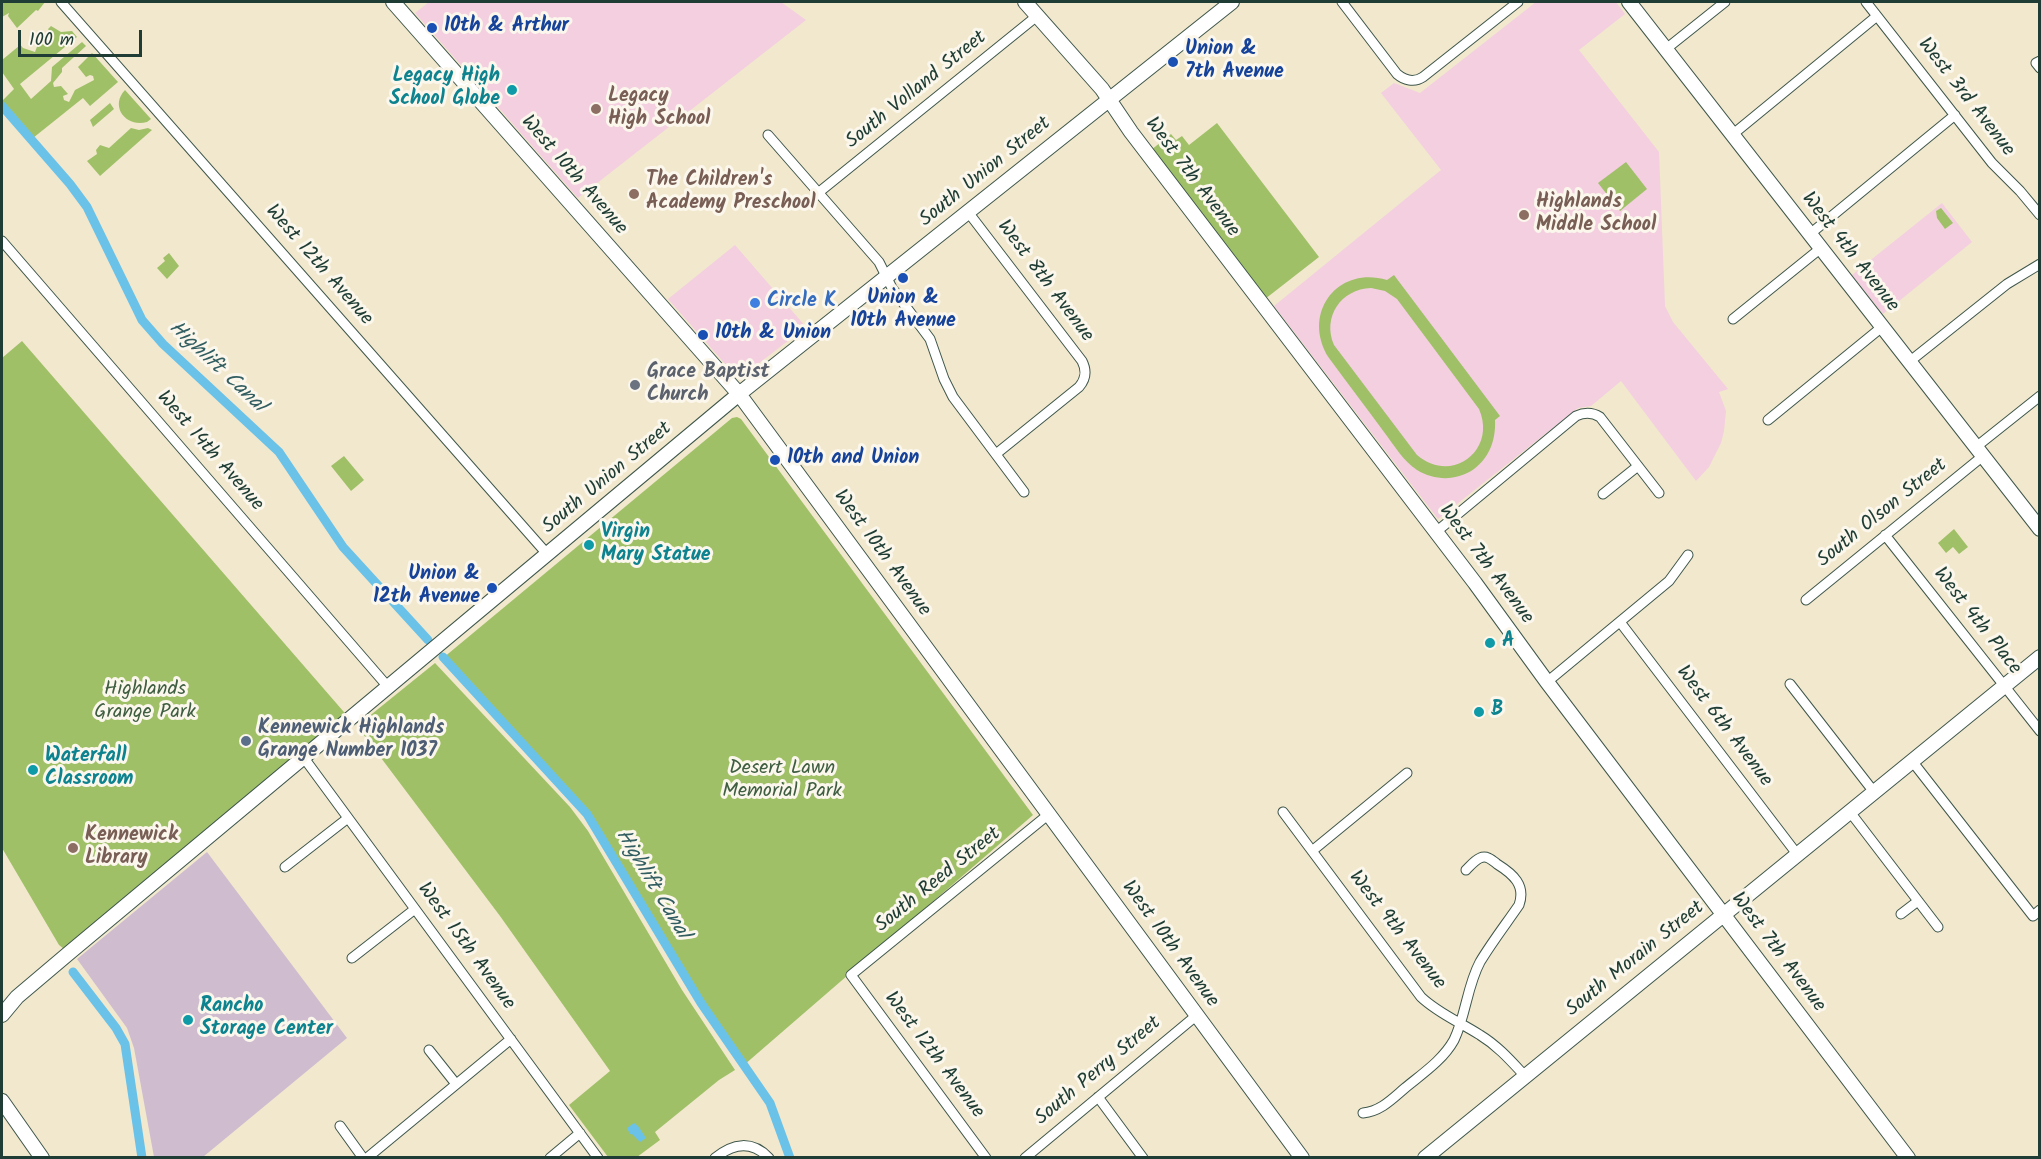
<!DOCTYPE html>
<style>
body{margin:0}
#map{position:relative;width:2041px;height:1159px;overflow:hidden;background:#f2e8ce;font-family:Kalam,sans-serif}
canvas{display:block}
.frame{position:absolute;inset:0;border:3px solid #1f3d34;pointer-events:none}
.scale{position:absolute;left:18px;top:30px;width:124px;height:27px;box-sizing:border-box;border:3px solid #1f3d34;border-top:0;padding-left:8px;font-size:18px;line-height:21px;white-space:nowrap;color:#1f3d34;-webkit-text-stroke:4px #fbf7ec;paint-order:stroke}
</style>
<div id="map">
<canvas width="2041" height="1159"></canvas>
<div class="frame"></div>
<div class="scale">100 m</div>
</div>
<script>
const g = document.querySelector('canvas').getContext('2d');
g.lineJoin = 'round';
function fillPath(path, color) {
  g.fillStyle = color;
  g.fill(path, 'evenodd');
}
function trace(path, color, width, dash) {
  g.strokeStyle = color;
  g.lineWidth = width;
  g.lineCap = dash ? 'butt' : 'round';
  g.setLineDash(dash || []);
  g.stroke(path);
}
function drawText(font, color, halo, rows, align = 'center') {
  g.font = font + ' Kalam,sans-serif';
  g.lineWidth = 6;
  g.setLineDash([]);
  g.textBaseline = 'middle';
  g.strokeStyle = halo;
  g.fillStyle = color;
  for (const [text, x, y, turn = 0] of rows) {
    g.save();
    g.translate(x, y);
    g.rotate((+turn || 0) * Math.PI / 180);
    g.textAlign = isNaN(turn) ? turn : align;
    if (halo) g.strokeText(text, 0, 0);
    g.fillText(text, 0, 0);
    g.restore();
  }
}
const built = new Path2D(`
 M 429,2 L 781,2 L 806,20 L 578,198 L 415,13 Z
 M 1536,2 L 1616,2 L 1625,14 L 1579,50 L 1659,152 L 1665,306 L 1673,322 L 1728,389 L 1719,392 L 1726,411 L 1724,431 L 1721,443 L 1709,467 L 1696,481 L 1621,381 L 1591,406 L 1578,408 L 1438,519 L 1274,306 L 1441,170 L 1381,93 L 1394,83 L 1420,93 Z
 M 1942,203 L 1972,242 L 1883,314 L 1852,275 Z
 M 735,245 L 806,327 L 745,374 L 739,376 L 734,374 L 668,299 Z`);
const industrial = new Path2D(`
 M 207,852 L 347,1038 L 203,1157 L 154,1157 L 134,1048 L 127,1028 L 77,959 Z`);
const green = new Path2D(`
 M 2,2 L 45,2 L 38,11 L 36,10 L 17,28 L 8,16 L 9,13 L 2,17 Z
 M 51,26 L 61,32 L 72,31 L 77,37 L 20,84 L 31,99 L 51,81 L 52,67 L 82,42 L 86,46 L 62,68 L 62,72 L 53,83 L 54,87 L 61,86 L 68,94 L 63,96 L 64,100 L 69,102 L 75,90 L 94,80 L 93,76 L 90,75 L 86,77 L 78,67 L 92,53 L 118,82 L 90,106 L 83,98 L 33,138 L 2,101 L 14,89 L 2,72 L 2,60 L 19,46 L 18,42 L 23,48 L 35,52 L 38,44 L 52,35 L 48,29 Z
 M 125,90 L 151,119 L 147,122 C 127,128 109,107 125,90 Z
 M 110,103 L 114,109 L 93,127 L 90,120 Z
 M 1217,123 L 1319,257 L 1265,299 L 1151,150 L 1171,134 L 1176,140 L 1182,136 L 1189,145 Z
 M 131,128 L 139,130 L 148,128 L 152,130 L 100,176 L 87,161 L 97,154 L 96,150 L 100,145 L 109,148 Z
 M 1626,162 L 1647,189 L 1620,211 L 1598,183 Z
 M 1941,208 L 1953,223 L 1945,229 L 1937,218 L 1936,211 Z
 M 169,253 L 179,266 L 167,279 L 157,268 L 165,261 L 163,258 Z
 M 1394,275 L 1500,416 L 1495,420 C 1496,439 1490,457 1474,469 C 1457,481 1435,481 1417,470 C 1403,461 1394,445 1384,432 C 1366,407 1347,383 1329,358 C 1301,314 1337,265 1387,280 ZM 1371,288 L 1385,291 L 1397,299 L 1479,409 C 1497,450 1452,485 1417,455 L 1334,345 C 1322,317 1341,289 1371,288 Z
 M 22,341 L 350,719 L 69,953 L 59,945 L 2,848 L 2,358 Z
 M 737,417 L 741,419 L 1033,815 L 744,1065 L 584,812 L 443,658 L 732,418 Z
 M 344,456 L 364,480 L 351,491 L 331,466 Z
 M 1954,529 L 1968,547 L 1959,554 L 1953,547 L 1946,553 L 1938,543 Z
 M 435,663 L 570,807 L 588,831 L 682,990 L 735,1070 L 719,1080 L 655,1132 L 660,1140 L 637,1157 L 608,1157 L 569,1105 L 610,1071 L 500,916 L 357,726 Z`);
const water = new Path2D(`
 M 634,1123 L 638,1126 L 646,1138 L 640,1142 L 632,1134 L 630,1134 L 627,1128 Z`);
const canal = new Path2D(`
 M 2,106 L 70,184 L 87,207 L 142,320 L 163,344 L 279,452 L 343,547 L 428,640
 M 443,657 L 587,814 L 701,1003 L 770,1103 L 790,1158
 M 73,972 L 116,1028 L 125,1044 L 142,1158`);
const street = new Path2D(`
 M 61,2 L 548,555
 M 1342,2 L 1397,74 C 1404,80 1414,83 1423,77 L 1518,2
 M 1866,2 L 1992,163 L 2020,191 L 2040,215
 M 1666,49 L 1725,2
 M 2040,61 L 2036,63 L 2040,68
 M 768,135 L 879,262 L 892,288 L 930,339 L 944,379 L 953,397 L 1024,492
 M 1732,135 L 1877,16
 M 818,193 L 1037,16
 M 968,212 L 1082,361 C 1087,371 1086,379 1079,387 L 996,454
 M 1810,234 L 1955,115
 M 2,241 L 389,688
 M 1733,319 L 1821,248
 M 1909,362 L 2007,284 L 2040,264
 M 1768,420 L 1882,327
 M 1976,447 L 2040,396
 M 1603,494 L 1638,466
 M 1436,532 L 1576,416 C 1585,412 1592,412 1600,417 L 1659,493
 M 1885,535 L 2040,731
 M 1806,600 L 1983,456
 M 1620,622 L 1797,854
 M 1547,682 L 1669,581 L 1688,555
 M 1790,684 L 1874,792
 M 304,758 L 598,1158
 M 1912,761 L 2033,916 L 2040,910
 M 1283,812 L 1421,997 C 1439,1014 1460,1022 1480,1035 C 1498,1046 1511,1061 1525,1076
 M 1850,812 L 1938,927
 M 1312,851 L 1407,773
 M 285,867 L 348,818
 M 1901,914 L 1918,901
 M 352,958 L 415,909
 M 429,1050 L 456,1084
 M 1098,1097 L 1143,1158
 M 1363,1113 C 1381,1111 1392,1099 1405,1088 C 1422,1074 1443,1060 1454,1040 C 1466,1015 1467,986 1480,962 C 1492,942 1506,924 1519,905 C 1526,885 1513,874 1497,864 C 1492,860 1487,855 1480,858 C 1475,860 1470,866 1466,870
 M 340,1126 L 363,1158
 M 367,1158 L 511,1039
 M 550,1158 L 580,1133
 M 715,1158 C 733,1143 752,1140 769,1158
 M 986,1158 L 851,975 L 1049,814
 M 1025,1158 L 1197,1015`);
const secondary = new Path2D(`
 M 393,2 L 739,394 L 1302,1158
 M 1025,2 L 1102,89 L 1131,132 L 1475,583 L 1547,682 L 1908,1158
 M 1629,2 L 2040,529
 M 2,1015 L 17,997 L 69,953 L 739,394 L 1232,2
 M 2,1101 L 42,1158
 M 1425,1158 L 2040,657`);
const markers = [
 [432,28,6,"#1a4fb4"],
 [1173,62,6,"#1a4fb4"],
 [512,90,6,"#0f9aa8"],
 [596,109,6,"#8d6e63"],
 [634,194,6,"#8d6e63"],
 [1524,215,6,"#8d6e63"],
 [903,278,6,"#1a4fb4"],
 [755,303,6,"#3f7fe0"],
 [703,335,6,"#1a4fb4"],
 [635,385,6,"#6b7280"],
 [775,460,6,"#1a4fb4"],
 [589,545,6,"#0f9aa8"],
 [492,588,6,"#1a4fb4"],
 [1490,643,6,"#0f9aa8"],
 [1479,712,6,"#0f9aa8"],
 [246,741,6,"#5c6f8a"],
 [33,770,6,"#0f9aa8"],
 [73,848,6,"#8d6e63"],
 [188,1020,6,"#0f9aa8"]
];
const transitNames = [
 ["10th & Arthur",444,28],
 ["Union &",1185,51],
 ["7th Avenue",1185,74],
 ["Union &",903,300,"center"],
 ["10th Avenue",903,323,"center"],
 ["10th & Union",715,335],
 ["10th and Union",787,460],
 ["Union &",480,576,"right"],
 ["12th Avenue",480,599,"right"]
];
const cultureNames = [
 ["Legacy High",500,78,"right"],
 ["School Globe",500,101,"right"],
 ["Virgin",601,534],
 ["Mary Statue",601,557],
 ["A",1502,643],
 ["B",1491,712],
 ["Waterfall",45,758],
 ["Classroom",45,781],
 ["Rancho",200,1008],
 ["Storage Center",200,1031]
];
const streetNames = [
 ["South Volland Street",917,91,-39],
 ["West 3rd Avenue",1965,98,52],
 ["South Union Street",986,173,-39],
 ["West 10th Avenue",573,176,49],
 ["West 7th Avenue",1191,178,53],
 ["West 4th Avenue",1849,253,52],
 ["West 12th Avenue",318,266,49],
 ["West 8th Avenue",1044,282,53],
 ["West 14th Avenue",209,452,49],
 ["South Union Street",608,479,-40],
 ["South Olson Street",1883,514,-39],
 ["West 10th Avenue",881,554,54],
 ["West 7th Avenue",1485,565,53],
 ["West 4th Place",1976,622,52],
 ["West 6th Avenue",1723,727,53],
 ["South Reed Street",939,881,-39],
 ["West 9th Avenue",1396,931,52],
 ["West 10th Avenue",1169,945,54],
 ["West 15th Avenue",465,947,54],
 ["West 7th Avenue",1777,953,53],
 ["South Morain Street",1636,960,-39],
 ["West 12th Avenue",933,1056,53],
 ["South Perry Street",1099,1072,-40]
];
const educationNames = [
 ["Legacy",608,98],
 ["High School",608,121],
 ["The Children's",646,182],
 ["Academy Preschool",646,205],
 ["Highlands",1536,204],
 ["Middle School",1536,227],
 ["Kennewick",85,837],
 ["Library",85,860]
];
const shopNames = [
 ["Circle K",767,303]
];
const worshipNames = [
 ["Grace Baptist",647,374],
 ["Church",647,397]
];
const parkNames = [
 ["Highlands",145,691],
 ["Grange Park",145,714],
 ["Desert Lawn",782,770],
 ["Memorial Park",782,793]
];
const serviceNames = [
 ["Kennewick Highlands",258,730],
 ["Grange Number 1037",258,753]
];
const waterNames = [
 ["Highlift Canal",216,368,43],
 ["Highlift Canal",651,885,59]
];
fillPath(built, '#f3cfe0');
fillPath(industrial, '#cfbdcf');
fillPath(green, '#a0c068');
fillPath(water, '#6bc2e8');
trace(canal, '#6bc2e8', 9);
trace(street, '#3f574b', 11);
trace(secondary, '#3f574b', 16);
trace(street, '#fff', 9);
trace(secondary, '#fff', 14);
for (const [x, y, r, color] of markers) {
  const dot = new Path2D();
  dot.arc(x, y, r, 0, 2 * Math.PI);
  g.fillStyle = color;
  g.fill(dot);
  trace(dot, '#fbf7ec', 2);
}
drawText('bold 20px', '#164399', '#fbf7ec', transitNames, 'left');
drawText('bold 20px', '#0d838f', '#fbf7ec', cultureNames, 'left');
drawText('20px', '#1f3d34', '#fbf7ec', streetNames);
drawText('bold 20px', '#785e54', '#fbf7ec', educationNames, 'left');
drawText('bold 20px', '#366cbe', '#fbf7ec', shopNames, 'left');
drawText('bold 20px', '#5b616d', '#fbf7ec', worshipNames, 'left');
drawText('20px', '#3f5e41', '#fbf7ec', parkNames);
drawText('bold 20px', '#4e5e75', '#fbf7ec', serviceNames, 'left');
drawText('italic 21px', '#325e61', '#fbf7ec', waterNames);
</script>
